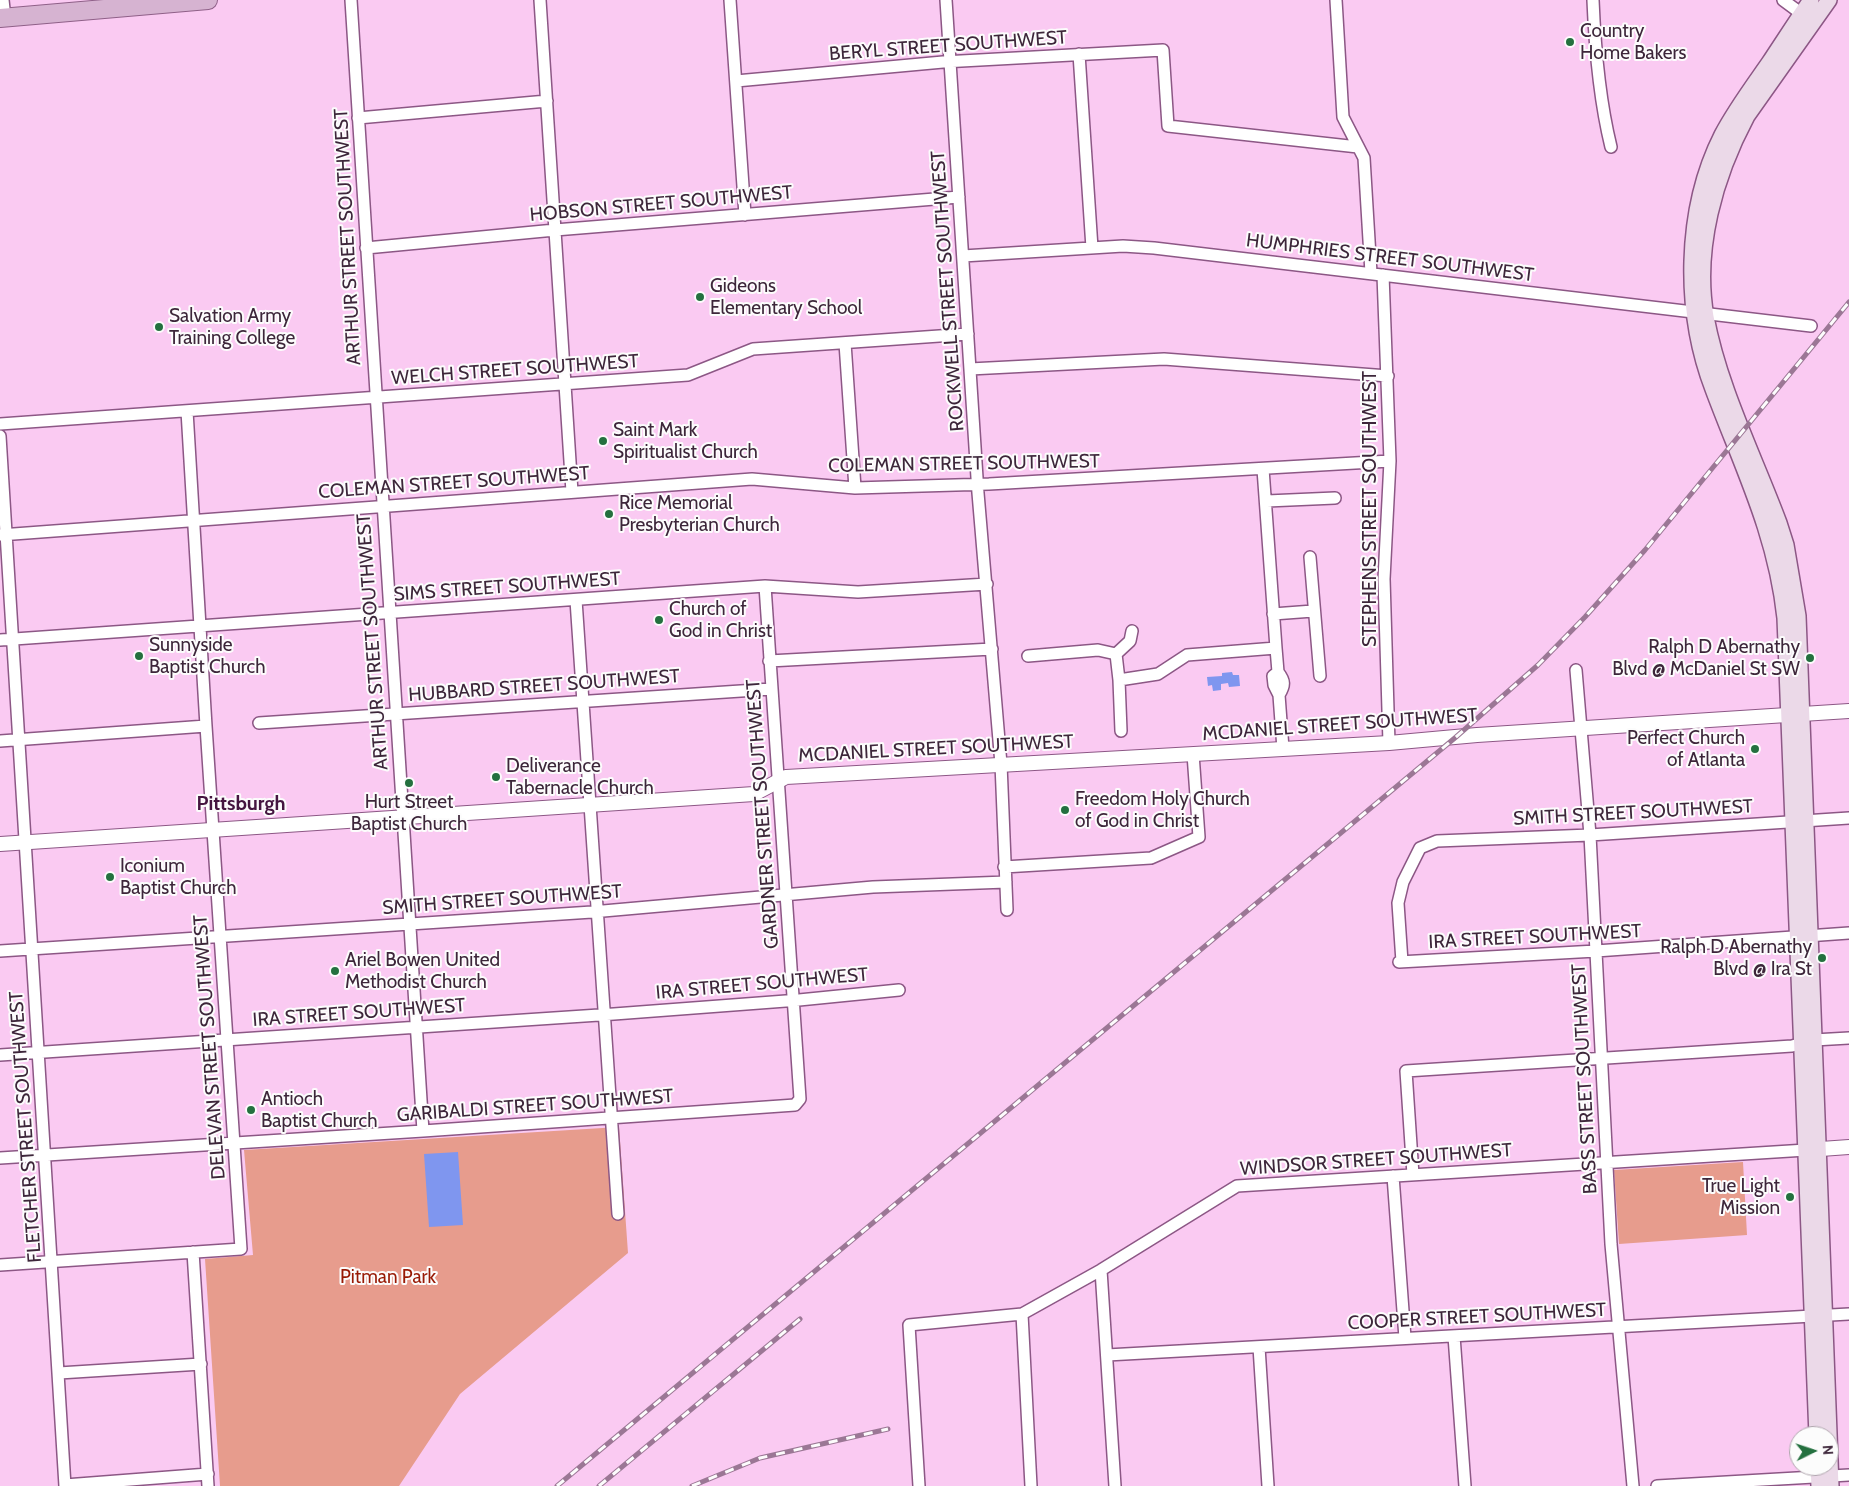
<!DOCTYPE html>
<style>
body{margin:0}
#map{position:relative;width:1849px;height:1486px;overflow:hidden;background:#facaf2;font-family:Cabin,sans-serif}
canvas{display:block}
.north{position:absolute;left:1789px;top:1426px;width:50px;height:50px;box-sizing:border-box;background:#fcfcfc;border:1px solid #b0a6ae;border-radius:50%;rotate:86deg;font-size:14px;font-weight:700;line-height:20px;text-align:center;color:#3d263a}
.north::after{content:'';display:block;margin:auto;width:18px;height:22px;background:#24703f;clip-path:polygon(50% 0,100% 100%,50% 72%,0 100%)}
</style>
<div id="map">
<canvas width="1849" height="1486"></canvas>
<div class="north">N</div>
</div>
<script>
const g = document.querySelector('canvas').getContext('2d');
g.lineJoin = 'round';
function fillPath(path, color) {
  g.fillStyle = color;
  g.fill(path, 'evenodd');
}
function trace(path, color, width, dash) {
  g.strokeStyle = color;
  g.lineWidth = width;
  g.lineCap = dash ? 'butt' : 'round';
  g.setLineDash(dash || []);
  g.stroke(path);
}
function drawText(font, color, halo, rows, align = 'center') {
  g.font = font + ' Cabin,sans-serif';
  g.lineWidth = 4;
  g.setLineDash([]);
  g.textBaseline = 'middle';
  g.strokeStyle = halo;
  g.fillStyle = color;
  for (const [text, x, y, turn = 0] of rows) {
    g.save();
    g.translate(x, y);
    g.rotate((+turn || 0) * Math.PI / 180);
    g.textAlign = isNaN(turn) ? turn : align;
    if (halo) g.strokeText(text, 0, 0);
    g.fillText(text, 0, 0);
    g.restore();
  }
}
const green = new Path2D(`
 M 619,1127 L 628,1253 L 460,1394 L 399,1486 L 220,1486 L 205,1259 L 253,1255 L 244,1150 Z
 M 1743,1162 L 1747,1235 L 1619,1244 L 1614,1170 Z`);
const water = new Path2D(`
 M 1232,672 L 1233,675 L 1239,675 L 1240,686 L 1229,687 L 1228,683 L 1221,684 L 1221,690 L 1213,691 L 1212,685 L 1208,686 L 1207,677 L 1222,676 L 1222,673 Z
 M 458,1152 L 463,1225 L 429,1227 L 424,1154 Z`);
const minor = new Path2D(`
 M 3,0 L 5,18
 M 351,0 L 423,1131
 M 540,0 L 572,492
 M 730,0 L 745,215
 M 946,0 L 978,493 L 1001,764 L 1007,910
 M 1336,0 L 1343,117 L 1364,158 L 1371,273
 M 1593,0 C 1595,50 1599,98 1611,147
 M 1783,0 L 1806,17
 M 1079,54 L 1092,248
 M 736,81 L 943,62 L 1163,50 L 1168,126 L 1358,147
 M 358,118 L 547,101
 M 366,248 L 555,230 L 959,197
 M 963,256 L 1123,246 L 1154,248 L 1811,326
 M 1383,275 L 1390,461 L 1384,579 L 1389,743
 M 845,343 L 855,488
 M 970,369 L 1164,359 L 1388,376
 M 0,424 L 688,375 L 753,349 L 968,334
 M 0,436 L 65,1486
 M 1267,501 L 1335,498
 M 0,535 L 752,479 L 855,488 L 989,484 L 1390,461
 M 1310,557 L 1320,676
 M 576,600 L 618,1214
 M 1273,614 L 1313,611
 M 1132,631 L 1130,641 L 1116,654 L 1119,680 L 1158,674 L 1187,655 L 1276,648 L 1263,469
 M 0,640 L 765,586 L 858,592 L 987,584
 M 1276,648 L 1278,672
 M 1028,656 L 1098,650 L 1116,654
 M 769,661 L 992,649
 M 1576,670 L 1590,835 L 1611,1244 L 1633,1486
 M 1278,672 L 1273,676 L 1274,685 L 1279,695 L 1283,749
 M 1278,672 C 1285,681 1285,685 1279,695
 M 1119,680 L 1121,731
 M 259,723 L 771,689
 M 0,741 L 206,726
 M 1004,867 L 1151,858 L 1199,837 L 1193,754
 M 0,951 L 592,912 L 873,887 L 1006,882
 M 1399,962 L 1596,951 L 1849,933
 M 1402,962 L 1398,903 L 1403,882 L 1420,848 L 1437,841 L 1590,835 L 1849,818
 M 0,1055 L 614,1014 L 799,1000 L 899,990
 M 0,1158 L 423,1131 L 795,1105 L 800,1099 L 765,586
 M 1413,1175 L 1406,1071 L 1792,1046 L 1814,1040 L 1849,1038
 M 1393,1176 L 1405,1338
 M 193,1252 L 208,1486
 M 0,1265 L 241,1249 L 206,726 L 187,411
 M 1101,1270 L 1115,1486
 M 1022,1314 L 1031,1486
 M 1454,1336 L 1465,1486
 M 1259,1347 L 1268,1486
 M 1107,1355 L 1849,1314
 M 59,1373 L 201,1364
 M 65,1485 L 208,1474
 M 919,1486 L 909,1325 L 1022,1314 L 1101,1270 L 1237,1186 L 1806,1150
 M 1657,1486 L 1849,1475`);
const tertiary = new Path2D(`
 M 0,844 L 754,794 L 786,777 L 1389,743 L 1477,735 L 1849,711
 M 1807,1150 L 1849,1147`);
const secondary = new Path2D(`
 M 1811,0 C 1797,20 1783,42 1769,63 C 1753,86 1735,110 1722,135 C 1684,210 1683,311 1713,389 C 1742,467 1776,533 1785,618 L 1817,1436
 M 1829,0 L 1747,116 C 1715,176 1694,249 1706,317 C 1719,387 1754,456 1779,523 L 1786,545 L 1798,616 L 1831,1486
 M 1818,1466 L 1819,1486`);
const primary = new Path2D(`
 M 0,18 L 208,0`);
const rail = new Path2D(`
 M 557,1486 L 1456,737 L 1538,665 L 1585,617 L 1645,550 L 1849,302
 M 599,1486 L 800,1319
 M 692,1486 L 760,1458 L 888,1429`);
const markers = [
 [1570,42,5,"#24703f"],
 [700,297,5,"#24703f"],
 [159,327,5,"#24703f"],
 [603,441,5,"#24703f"],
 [609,514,5,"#24703f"],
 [659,620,5,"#24703f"],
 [139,656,5,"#24703f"],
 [1810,658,5,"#24703f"],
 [1755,749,5,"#24703f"],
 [496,777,5,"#24703f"],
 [409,783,5,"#24703f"],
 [1065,810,5,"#24703f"],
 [110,877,5,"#24703f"],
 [1822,958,5,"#24703f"],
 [335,971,5,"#24703f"],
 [251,1110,5,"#24703f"],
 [1790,1197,5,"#24703f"]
];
const poiNames = [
 ["Country",1580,31],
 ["Home Bakers",1580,53],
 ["Gideons",710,286],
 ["Elementary School",710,308],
 ["Salvation Army",169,316],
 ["Training College",169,338],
 ["Saint Mark",613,430],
 ["Spiritualist Church",613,452],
 ["Rice Memorial",619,503],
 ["Presbyterian Church",619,525],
 ["Church of",669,609],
 ["God in Christ",669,631],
 ["Sunnyside",149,645],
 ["Baptist Church",149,667],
 ["Ralph D Abernathy",1800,647,"right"],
 ["Blvd @ McDaniel St SW",1800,669,"right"],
 ["Perfect Church",1745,738,"right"],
 ["of Atlanta",1745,760,"right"],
 ["Deliverance",506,766],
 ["Tabernacle Church",506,788],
 ["Freedom Holy Church",1075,799],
 ["of God in Christ",1075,821],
 ["Hurt Street",409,802,"center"],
 ["Baptist Church",409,824,"center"],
 ["Iconium",120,866],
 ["Baptist Church",120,888],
 ["Ralph D Abernathy",1812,947,"right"],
 ["Blvd @ Ira St",1812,969,"right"],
 ["Ariel Bowen United",345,960],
 ["Methodist Church",345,982],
 ["Antioch",261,1099],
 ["Baptist Church",261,1121],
 ["True Light",1780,1186,"right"],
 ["Mission",1780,1208,"right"]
];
const streetNames = [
 ["BERYL STREET SOUTHWEST",948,46,-4],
 ["HOBSON STREET SOUTHWEST",661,204,-5],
 ["ARTHUR STREET SOUTHWEST",348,237,-93],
 ["HUMPHRIES STREET SOUTHWEST",1390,258,7],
 ["ROCKWELL STREET SOUTHWEST",948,291,-94],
 ["WELCH STREET SOUTHWEST",515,370,-4],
 ["COLEMAN STREET SOUTHWEST",964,464,-1],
 ["COLEMAN STREET SOUTHWEST",454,483,-4],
 ["STEPHENS STREET SOUTHWEST",1370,509,-90],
 ["SIMS STREET SOUTHWEST",507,587,-4],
 ["ARTHUR STREET SOUTHWEST",373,642,-94],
 ["HUBBARD STREET SOUTHWEST",544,686,-4],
 ["MCDANIEL STREET SOUTHWEST",1340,725,-4],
 ["MCDANIEL STREET SOUTHWEST",936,749,-3],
 ["SMITH STREET SOUTHWEST",1633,813,-3],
 ["GARDNER STREET SOUTHWEST",763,814,-94],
 ["SMITH STREET SOUTHWEST",502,900,-4],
 ["IRA STREET SOUTHWEST",1535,937,-3],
 ["IRA STREET SOUTHWEST",762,984,-5],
 ["IRA STREET SOUTHWEST",359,1013,-4],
 ["DELEVAN STREET SOUTHWEST",210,1047,-94],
 ["BASS STREET SOUTHWEST",1585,1079,-93],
 ["GARIBALDI STREET SOUTHWEST",535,1106,-4],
 ["FLETCHER STREET SOUTHWEST",26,1127,-94],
 ["WINDSOR STREET SOUTHWEST",1376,1160,-4],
 ["COOPER STREET SOUTHWEST",1477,1317,-3]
];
const parkNames = [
 ["Pitman Park",388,1277]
];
const neighbourhoodNames = [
 ["Pittsburgh",241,804]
];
fillPath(green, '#e79c8d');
fillPath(water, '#7f96ef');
trace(minor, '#8c5785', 14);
trace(tertiary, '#8c5785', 16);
trace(secondary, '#8c5785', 18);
trace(primary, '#8f6088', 20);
trace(minor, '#fff', 11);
trace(tertiary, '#fff', 14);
trace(secondary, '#ebd9e8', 15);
trace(primary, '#d6b3d1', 18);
trace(rail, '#9b7795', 5);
trace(rail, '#fcfcfc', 3, [9]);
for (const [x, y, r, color] of markers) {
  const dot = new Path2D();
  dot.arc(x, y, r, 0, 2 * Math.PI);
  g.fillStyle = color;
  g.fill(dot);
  trace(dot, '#fcfcfc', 2);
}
drawText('19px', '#3d263a', '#fcfcfc', poiNames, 'left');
drawText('19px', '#3d263a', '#fcfcfc', streetNames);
drawText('19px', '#981a05', '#fcfcfc', parkNames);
drawText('bold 20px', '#451540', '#fcfcfc', neighbourhoodNames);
</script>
